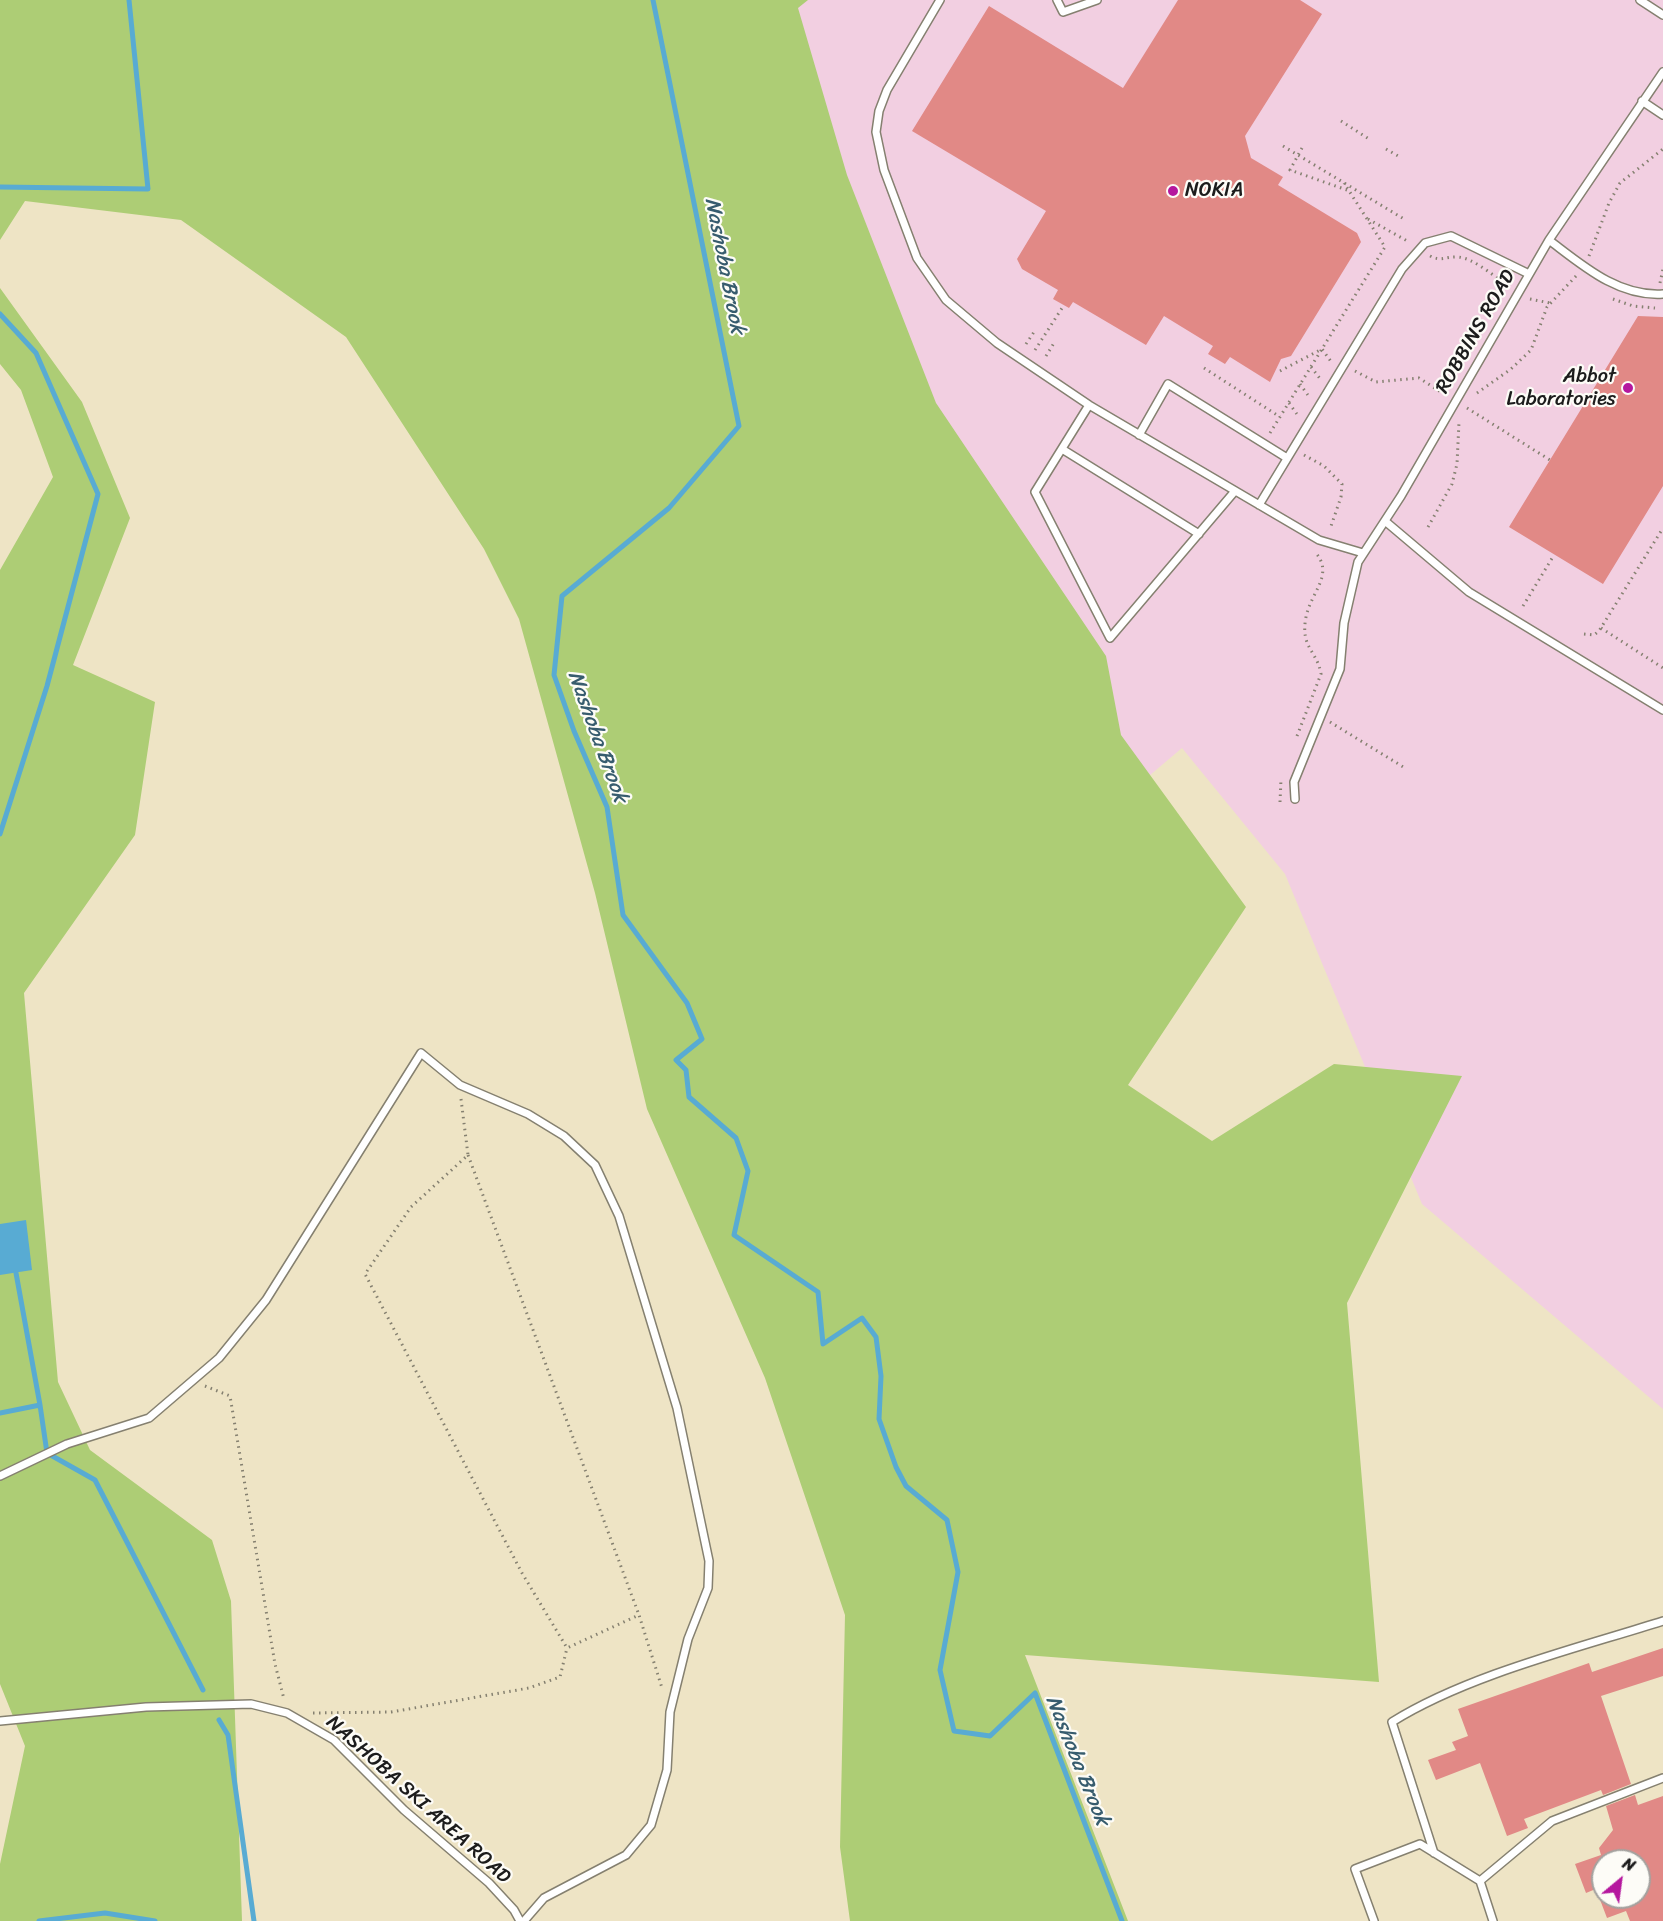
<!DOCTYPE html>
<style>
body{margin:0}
#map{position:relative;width:1663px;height:1921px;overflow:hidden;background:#eee4c5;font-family:Sriracha,sans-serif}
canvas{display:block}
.north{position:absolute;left:1591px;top:1849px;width:60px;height:60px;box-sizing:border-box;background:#fdfcf7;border:2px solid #a3a29f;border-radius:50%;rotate:29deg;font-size:16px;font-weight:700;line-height:24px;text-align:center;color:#1c1c1c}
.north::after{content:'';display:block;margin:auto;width:21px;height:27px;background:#b5179e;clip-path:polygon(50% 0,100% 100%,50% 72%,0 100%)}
</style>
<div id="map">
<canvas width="1663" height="1921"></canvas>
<div class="north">N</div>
</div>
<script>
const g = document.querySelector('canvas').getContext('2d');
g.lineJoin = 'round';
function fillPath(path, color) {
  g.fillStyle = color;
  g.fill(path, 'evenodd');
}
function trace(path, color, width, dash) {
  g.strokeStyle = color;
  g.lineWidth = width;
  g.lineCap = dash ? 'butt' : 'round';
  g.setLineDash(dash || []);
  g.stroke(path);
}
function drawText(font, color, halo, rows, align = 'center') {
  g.font = font + ' Sriracha,sans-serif';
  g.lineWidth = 4.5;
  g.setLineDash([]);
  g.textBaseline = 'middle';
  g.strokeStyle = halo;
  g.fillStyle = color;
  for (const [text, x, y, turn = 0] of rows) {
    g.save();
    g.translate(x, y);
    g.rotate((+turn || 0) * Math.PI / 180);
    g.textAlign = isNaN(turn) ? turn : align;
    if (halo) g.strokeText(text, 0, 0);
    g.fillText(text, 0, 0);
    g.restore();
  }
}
const built = new Path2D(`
 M 709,0 L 1663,0 L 1663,1409 L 1422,1204 L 1285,874 L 1182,748 L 1117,803 Z`);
const green = new Path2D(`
 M 0,0 L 808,0 L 798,8 L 847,175 L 936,403 L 1106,656 L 1121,735 L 1246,907 L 1128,1085 L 1212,1141 L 1334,1064 L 1462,1076 L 1347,1303 L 1379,1682 L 1025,1655 L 1128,1921 L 850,1921 L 840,1847 L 845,1615 L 765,1378 L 647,1109 L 595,893 L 519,619 L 484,549 L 346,337 L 181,220 L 25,201 L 0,240 Z
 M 0,288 L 82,402 L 130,518 L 73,665 L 155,702 L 135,835 L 24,993 L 58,1382 L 90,1450 L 212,1540 L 231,1601 L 242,1921 L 0,1921 L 0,1864 L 25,1746 L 0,1684 L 0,570 L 53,477 L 21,390 L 0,364 Z`);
const water = new Path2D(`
 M 26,1220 L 32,1270 L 0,1275 L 0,1224 Z`);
const stream = new Path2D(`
 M 653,0 L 739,426 L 669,508 L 562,596 L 554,675 L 574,731 L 607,807 L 623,915 L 687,1003 L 702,1039 L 676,1060 L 686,1070 L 689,1097 L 736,1138 L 748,1171 L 734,1235 L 818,1292 L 823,1344 L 862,1318 L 876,1337 L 881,1376 L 879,1419 L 896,1467 L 906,1486 L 947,1520 L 958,1572 L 940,1670 L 954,1731 L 990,1736 L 1035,1693 L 1122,1921
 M 0,187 L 148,189 L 129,0
 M 0,314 L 36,353 L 98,494 L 47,686 L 0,834
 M 16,1273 L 40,1405
 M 0,1413 L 40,1405 L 47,1453 L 95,1480 L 203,1690
 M 219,1720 L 228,1735 L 254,1921
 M 39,1921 L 105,1913 L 155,1921`);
const building = new Path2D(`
 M 1178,0 L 1300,0 L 1322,14 L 1245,136 L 1251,158 L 1283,177 L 1278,185 L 1357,233 L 1361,242 L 1291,356 L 1281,359 L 1270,382 L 1230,357 L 1225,364 L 1208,354 L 1213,346 L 1164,316 L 1146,345 L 1073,302 L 1069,308 L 1053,299 L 1058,290 L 1022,269 L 1017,259 L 1046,211 L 912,131 L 989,6 L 1123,88 Z
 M 1638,316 L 1663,317 L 1663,486 L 1603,584 L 1509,527 Z
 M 1663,1648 L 1663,1676 L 1601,1696 L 1631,1784 L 1603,1795 L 1601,1790 L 1524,1819 L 1528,1828 L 1507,1836 L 1480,1763 L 1436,1780 L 1428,1760 L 1456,1750 L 1452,1742 L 1468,1736 L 1458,1709 L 1589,1663 L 1592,1672 Z
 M 1635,1795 L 1638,1805 L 1663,1796 L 1663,1921 L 1630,1921 L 1626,1911 L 1607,1918 L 1599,1897 L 1639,1897 L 1639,1861 L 1603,1860 L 1603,1886 L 1586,1893 L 1575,1864 L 1601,1855 L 1599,1848 L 1613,1830 L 1606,1806 Z`);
const path = new Path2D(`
 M 1341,121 L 1369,139
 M 1283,146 L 1404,219
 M 1302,148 L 1290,170 L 1347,190
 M 1386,149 L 1400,157
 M 1368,219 L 1409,242
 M 1430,256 C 1442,262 1446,256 1458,257 C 1473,258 1492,275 1505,283
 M 1589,256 L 1609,203 L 1620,183 L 1663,149
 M 1660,283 L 1663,269
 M 1530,299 L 1550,303
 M 1613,299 L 1633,306 L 1655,308
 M 1026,344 L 1034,332
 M 1035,350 L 1064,305
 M 1046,356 L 1054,343
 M 1311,367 L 1321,380
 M 1204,368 L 1280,417
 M 1280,371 L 1322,349 L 1332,363
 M 1355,371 L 1376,382 L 1419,378 L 1441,392
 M 1300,384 L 1310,398
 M 1477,393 L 1511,369 L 1531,350 L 1547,307 L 1576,276
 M 1289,403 L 1299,417
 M 1467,408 L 1550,460
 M 1270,433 L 1385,247 L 1344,183
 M 1304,455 L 1324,466 L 1342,484 L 1341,497 L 1330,529
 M 1428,527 L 1452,484 L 1457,464 L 1459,422
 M 1523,606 L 1554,555
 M 1601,628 L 1663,668
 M 1584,634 L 1594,635 L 1599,631 L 1663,528
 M 1330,722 L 1405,768
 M 1297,736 L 1321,674 C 1317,650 1300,648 1306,617 C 1311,592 1334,575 1316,553
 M 1280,802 L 1281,779
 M 461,1099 L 468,1155 L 411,1207 L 365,1274 L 522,1573 L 567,1648 L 639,1615 L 662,1688
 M 468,1155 L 639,1615
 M 205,1386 L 230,1396 L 275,1664 L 284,1699
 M 313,1713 L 391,1712 L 529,1688 L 560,1677 L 567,1648`);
const lane = new Path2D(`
 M 940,0 L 887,90 L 879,111 L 876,132 L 884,170 L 917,258 L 946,300 L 997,343 L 1089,405 L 1319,540 L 1363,553
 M 1057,0 L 1063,12 L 1097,0
 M 1640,0 L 1663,15
 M 1642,101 L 1663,115
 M 1549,240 C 1582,265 1618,297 1663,294
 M 1089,405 L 1035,492 L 1110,638 L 1235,491
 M 1139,435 L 1168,384 L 1287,458
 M 1062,449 L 1199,534
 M 1259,505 L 1402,269 L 1425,243 L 1451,236 L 1529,274
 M 1385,521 L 1469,592 L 1663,710
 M 1295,799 L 1294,782 L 1340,669 L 1344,623 L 1358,562 L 1401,496 L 1549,240 L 1663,72
 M 0,1476 L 67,1444 L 149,1418 L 219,1358 L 266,1300 L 421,1053 L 460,1085 L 528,1114 L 564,1136 L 595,1165 L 619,1216 L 677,1408 L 709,1561 L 708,1588 L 688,1639 L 670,1712 L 667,1770 L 651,1825 L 626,1855 L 544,1898 L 524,1921
 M 0,1721 L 146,1707 L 251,1704 L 287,1713 L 334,1740 L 404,1810 L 489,1883 L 514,1910 L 520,1921
 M 1434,1853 L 1392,1722 C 1467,1675 1578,1648 1663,1621
 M 1480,1881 L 1552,1821 L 1663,1778
 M 1374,1921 L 1355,1869 L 1420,1844 L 1480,1881 L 1493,1921`);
const markers = [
 [1173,191,6,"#b5179e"],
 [1628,388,6,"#b5179e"]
];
const poiNames = [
 ["NOKIA",1185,191],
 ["Abbot",1616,377,"right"],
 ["Laboratories",1616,400,"right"]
];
const streetNames = [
 ["ROBBINS ROAD",1476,332,-60],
 ["NASHOBA SKI AREA ROAD",418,1800,42]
];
const waterNames = [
 ["Nashoba Brook",724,266,79],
 ["Nashoba Brook",597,737,70],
 ["Nashoba Brook",1077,1761,68]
];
fillPath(built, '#f2cfe1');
fillPath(green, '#adcd75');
fillPath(water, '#58abd3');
trace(stream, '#58abd3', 5);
fillPath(building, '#e18986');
trace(lane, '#858070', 10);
trace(path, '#858070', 3, [1.5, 4.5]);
trace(lane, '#fff', 7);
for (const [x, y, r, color] of markers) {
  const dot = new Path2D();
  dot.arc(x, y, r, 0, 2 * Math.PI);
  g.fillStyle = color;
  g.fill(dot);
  trace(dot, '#fdfcf7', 2);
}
drawText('20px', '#1c1c1c', '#fdfcf7', poiNames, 'left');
drawText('20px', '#1c1c1c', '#fdfcf7', streetNames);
drawText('italic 21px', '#375c6e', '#fdfcf7', waterNames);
</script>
